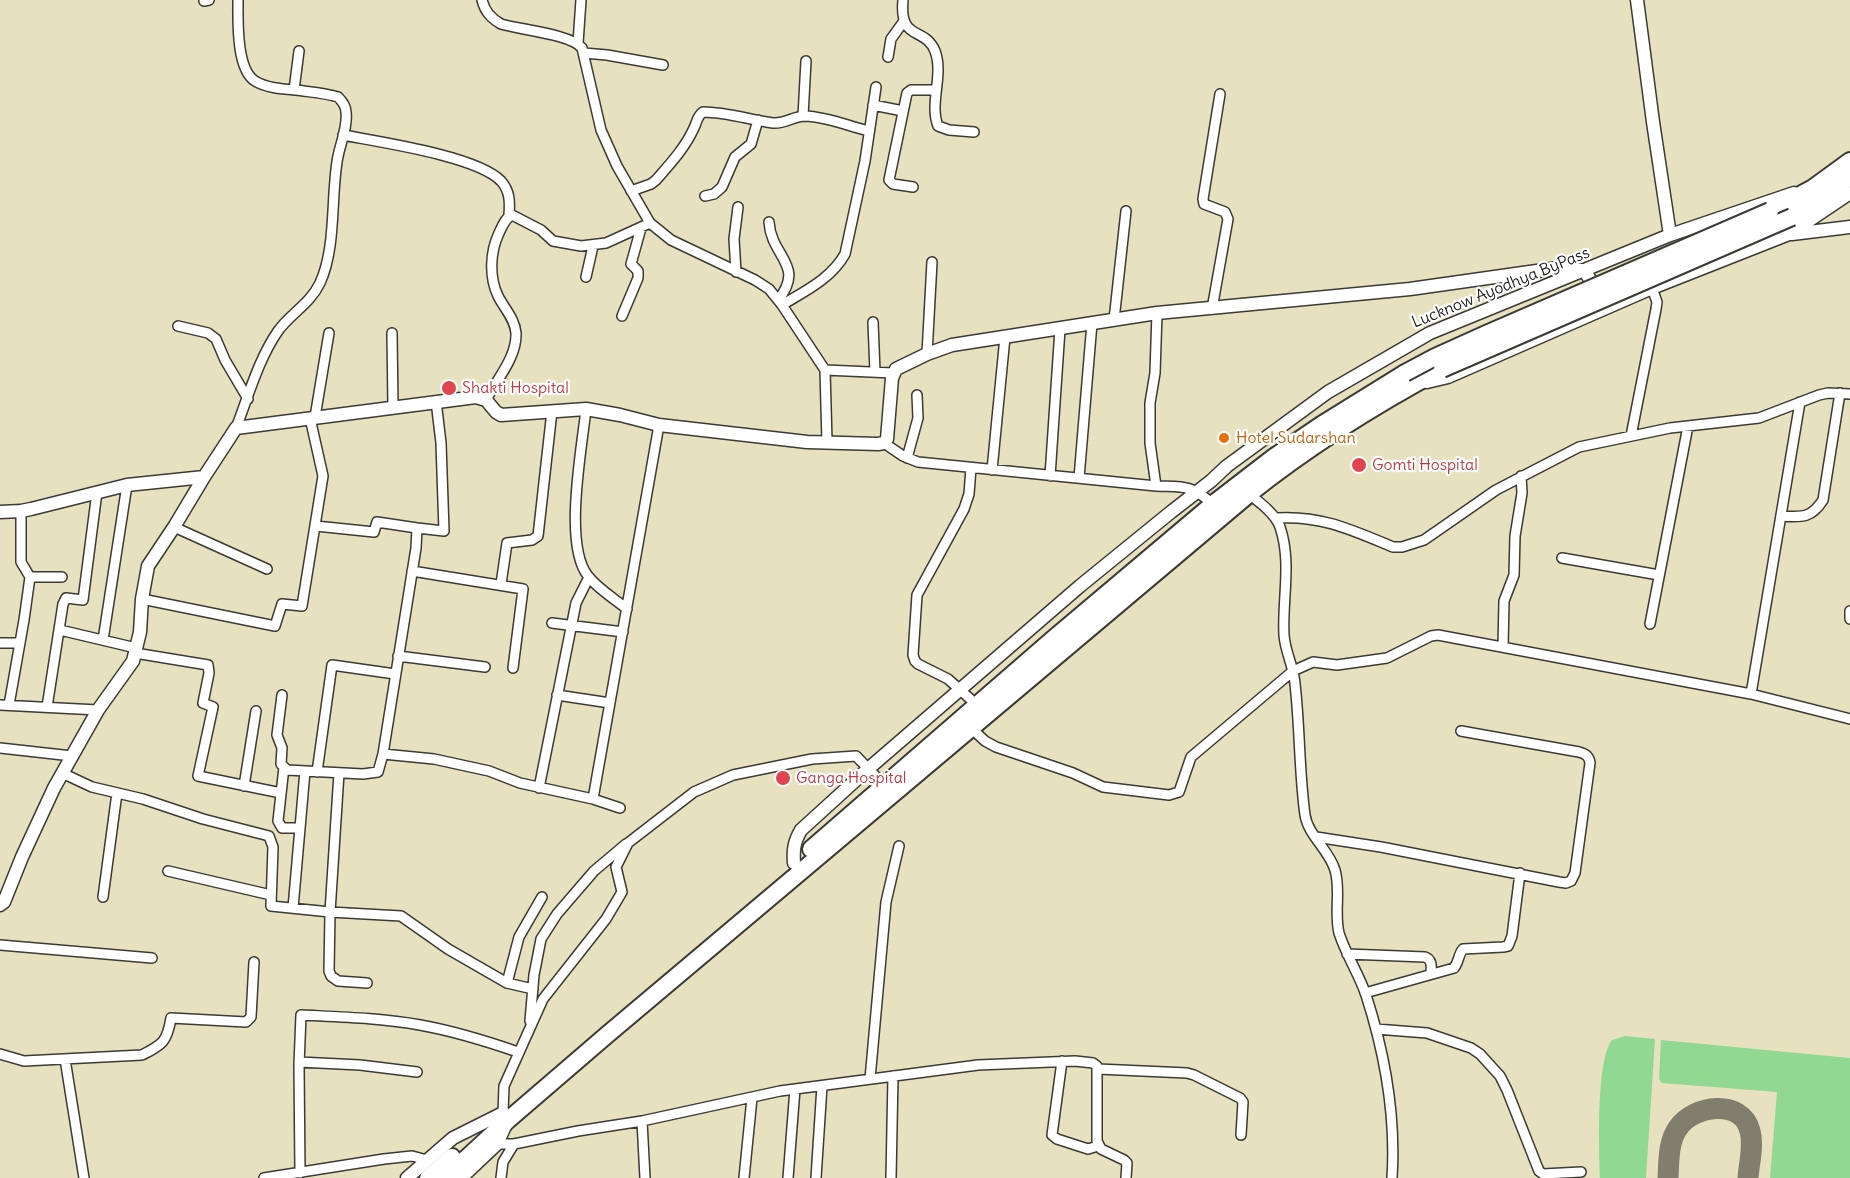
<!DOCTYPE html>
<style>
body{margin:0}
canvas{display:block;background:#e8e1bf}
</style>
<canvas width="1850" height="1178"></canvas>
<script>
const g = document.querySelector('canvas').getContext('2d');
g.lineJoin = 'round';
function fillPath(path, color) {
  g.fillStyle = color;
  g.fill(path, 'evenodd');
}
function trace(path, color, width, dash) {
  g.strokeStyle = color;
  g.lineWidth = width;
  g.lineCap = dash ? 'butt' : 'round';
  g.setLineDash(dash || []);
  g.stroke(path);
}
function drawText(font, color, halo, rows, align = 'center') {
  g.font = font + ' Delius,sans-serif';
  g.lineWidth = 4.5;
  g.setLineDash([]);
  g.textBaseline = 'middle';
  g.strokeStyle = halo;
  g.fillStyle = color;
  for (const [text, x, y, turn = 0] of rows) {
    g.save();
    g.translate(x, y);
    g.rotate((+turn || 0) * Math.PI / 180);
    g.textAlign = isNaN(turn) ? turn : align;
    if (halo) g.strokeText(text, 0, 0);
    g.fillText(text, 0, 0);
    g.restore();
  }
}
const green = new Path2D(`
 M 1625,1036 L 1655,1039 L 1646,1178 L 1600,1178 C 1599,1149 1596,1060 1612,1040 Z
 M 1661,1040 L 1850,1058 L 1850,1178 L 1770,1178 L 1777,1092 L 1662,1083 L 1659,1079 Z`);
const taxiway = new Path2D(`
 M 1668,1178 C 1669,1161 1668,1142 1678,1128 C 1693,1105 1742,1098 1750,1131 C 1754,1145 1749,1164 1748,1178`);
const street = new Path2D(`
 M 482,0 C 485,12 491,18 501,24 C 521,30 570,34 582,48 L 601,130 L 617,166 L 650,223 L 671,240 L 755,280 L 769,289 L 782,305 L 825,370 L 827,442
 M 903,0 C 899,42 925,26 935,51 C 944,75 929,103 938,126 L 949,130 L 974,132
 M 204,1 L 209,0
 M 578,43 L 581,0
 M 584,53 L 607,55 L 663,65
 M 888,57 L 891,39 L 904,21
 M 294,90 L 299,51
 M 873,105 L 903,111
 M 803,116 L 806,61
 M 343,135 C 379,142 477,156 501,181 C 510,191 510,202 509,215
 M 913,187 L 893,184 L 889,180 L 907,93 L 911,90 L 936,90
 M 631,191 L 651,184 L 656,180 C 670,164 685,148 694,128 C 697,122 697,116 703,112 C 727,112 750,120 773,123 C 785,124 794,116 805,116 C 828,117 848,126 869,131
 M 705,196 L 714,194 L 722,187 L 735,157 L 751,144 L 758,120
 M 769,222 C 771,257 806,265 778,300
 M 736,272 L 734,239 L 738,207
 M 586,277 L 593,246
 M 782,305 C 805,291 831,279 845,254 L 865,161 L 876,87
 M 1212,309 L 1228,219 L 1225,212 L 1204,204 L 1203,199 L 1220,94
 M 622,316 L 638,278 L 638,271 L 631,264 L 641,228
 M 1114,320 L 1126,211
 M 873,322 L 875,372
 M 178,326 L 208,333 L 216,339 L 225,360 L 248,399
 M 392,333 L 393,407
 M 927,354 L 932,262
 M 825,370 L 893,373
 M 486,400 C 497,379 517,357 516,333 C 515,319 504,308 498,296 C 489,277 490,252 499,233 C 502,227 505,218 512,215 L 541,230 L 553,241 L 581,246 L 606,243 L 650,223
 M 586,409 C 582,448 563,545 588,576 C 598,589 615,599 627,609
 M 315,417 L 329,333
 M 236,428 C 248,397 259,358 278,331 C 290,314 310,304 320,283 C 336,248 331,200 337,162 C 339,146 348,128 346,112 C 346,106 342,101 338,97 C 325,93 310,92 296,90 C 283,89 266,88 255,81 C 236,69 238,20 238,0
 M 1631,436 L 1656,309 L 1657,302 L 1652,288
 M 884,443 L 903,456 L 918,462 L 1156,486 C 1185,487 1189,484 1213,504
 M 907,458 L 918,418 L 917,395
 M 971,468 L 969,494 L 964,509 L 917,595 L 913,655 L 915,661 L 918,664 L 948,679 L 977,705
 M 992,470 L 1005,337
 M 1050,476 L 1060,329
 M 1079,478 L 1092,323
 M 1156,486 L 1150,443 L 1150,403 L 1155,373 L 1157,313
 M 1246,492 C 1258,501 1275,513 1280,527 C 1292,562 1282,600 1284,635 C 1285,652 1294,667 1295,684 C 1300,727 1299,771 1305,815 C 1308,835 1329,850 1335,870 C 1341,890 1334,913 1339,933 C 1346,955 1359,974 1366,995 C 1385,1054 1396,1116 1392,1178
 M 1781,516 C 1801,517 1811,519 1823,500 L 1840,393
 M 1276,518 C 1321,515 1352,530 1393,547 L 1402,547 L 1424,540 L 1496,490 L 1579,447 L 1670,428 L 1759,418 L 1819,395 L 1828,393 L 1850,394
 M 316,526 L 374,532 L 377,522 L 417,528
 M 174,527 L 267,569
 M 1562,558 L 1659,575
 M 412,571 L 523,589 L 513,668
 M 30,577 L 62,577
 M 501,584 L 507,543 L 532,540 L 538,536 L 552,411
 M 142,599 L 275,626 L 282,604 L 302,606 L 323,476 L 310,418
 M 1850,611 L 1850,619
 M 552,623 L 623,632
 M 1650,624 L 1688,426
 M 60,630 L 136,648
 M 103,640 L 127,485
 M 0,643 L 19,643
 M 1503,647 L 1504,601 L 1514,575 L 1515,536 L 1522,493 L 1521,476
 M 135,653 L 208,665 L 209,673 L 203,703 L 213,707 L 198,776 L 281,793
 M 398,656 L 485,667
 M 1751,694 L 1800,402
 M 282,695 L 277,735 L 282,748 L 281,764 L 287,770 L 363,774 L 378,772 L 383,754 L 434,759 L 489,771 L 520,783 L 593,799 L 620,808
 M 557,695 L 610,703
 M 0,705 L 98,710
 M 9,705 L 24,620 L 30,577 L 21,562 L 21,511
 M 47,707 L 63,604 L 66,598 L 83,600 L 97,492
 M 971,728 L 985,741 L 996,747 L 1073,773 L 1103,787 L 1169,795 L 1179,792 L 1191,757 L 1293,671 L 1313,662 L 1337,665 L 1387,658 L 1431,636 L 1438,635 L 1751,694 L 1850,719
 M 0,748 L 72,756
 M 383,754 L 416,548 L 417,528 L 444,531 L 441,443 L 436,401
 M 284,767 L 278,821 L 282,828 L 300,828
 M 317,772 L 332,665 L 395,674
 M 62,773 L 92,787 L 143,799 L 203,819 L 269,836 L 273,847 L 271,906 L 330,912 L 401,916 L 448,949 L 507,983 L 533,989
 M 339,773 L 330,912 L 329,971 L 331,976 L 338,981 L 367,983
 M 244,786 L 256,711
 M 539,788 L 576,603 L 589,577
 M 593,799 L 659,425
 M 1316,837 L 1381,847 L 1559,882 L 1566,883 L 1571,881 L 1575,873 L 1590,763 C 1589,756 1586,754 1579,752 L 1461,731
 M 168,871 L 271,895
 M 103,897 L 117,793
 M 293,908 L 305,771
 M 0,945 L 152,958
 M 1347,954 L 1425,957 C 1433,960 1431,967 1431,974
 M 507,983 L 519,937 L 542,897
 M 1365,993 L 1454,968 C 1459,962 1458,955 1463,949 L 1503,947 L 1508,946 L 1512,936 L 1520,873
 M 530,1021 L 534,975 L 541,939 L 557,914 L 594,871 L 626,844
 M 1376,1029 L 1427,1033 L 1471,1048 L 1480,1054 L 1500,1076 L 1507,1090 L 1539,1171 L 1543,1174 L 1581,1172
 M 0,1054 L 24,1061 L 142,1055 C 163,1044 167,1042 171,1018 L 246,1022 L 251,1017 L 254,962
 M 65,1059 L 84,1178
 M 1062,1061 L 1052,1135 L 1057,1139 L 1088,1149 L 1098,1146
 M 299,1062 L 360,1065 L 417,1072
 M 1098,1069 L 1187,1073 L 1194,1075 L 1240,1098 L 1243,1102 L 1241,1135
 M 870,1079 L 886,902 L 899,846
 M 503,1113 L 504,1086 L 543,999 L 606,919 L 622,892 L 616,867 L 628,843 L 694,792 L 733,775 L 812,759 L 856,756 L 885,786
 M 642,1121 L 645,1178
 M 497,1144 L 514,1144 L 578,1131 L 642,1121 L 780,1091 L 978,1065 L 1075,1061 L 1093,1063 L 1097,1066 L 1097,1141 L 1101,1149 L 1124,1160 L 1127,1163 L 1126,1178
 M 300,1173 L 299,1065 L 301,1015 C 340,1017 381,1018 420,1025 C 454,1031 486,1041 518,1052
 M 264,1178 L 384,1159 L 412,1156 L 427,1160
 M 501,1178 L 503,1162 L 514,1144
 M 744,1178 L 752,1098
 M 788,1178 L 795,1089
 M 816,1178 L 822,1086
 M 891,1178 L 893,1076`);
const secondary = new Path2D(`
 M 1637,0 L 1653,122 L 1670,235
 M 1792,234 L 1850,227
 M 1427,382 L 1448,377 L 1652,288 L 1789,234 L 1850,193
 M 0,512 L 21,511 L 31,509 L 127,485 L 204,477 L 236,428 L 476,397 L 486,400 L 496,412 L 501,415 L 586,409 L 620,415 L 659,425 L 807,442 L 878,444 L 884,443 L 887,439 L 892,378 L 896,369 L 927,354 L 952,345 L 1157,313 L 1410,289 L 1565,267 L 1585,271 L 1606,308
 M 794,863 C 793,850 794,842 801,830 L 868,769 L 1080,586 L 1171,512 L 1211,481 L 1227,466 L 1328,392 L 1430,333 L 1670,235 L 1794,193
 M 0,905 L 4,902 L 22,857 L 54,788 L 98,710 L 133,661 L 140,632 L 142,599 L 148,566 L 174,527 L 204,477
 M 407,1178 L 453,1138 L 503,1113
 M 461,1178 L 497,1144 L 506,1124`);
const highway = new Path2D(`
 M 1770,211 L 1813,188 L 1850,161
 M 1792,217 L 1850,177
 M 811,849 L 1053,639 L 1213,504 L 1274,457 L 1321,425 L 1405,373
 M 428,1178 L 452,1157
 M 445,1178 L 508,1120 L 608,1034 L 1249,494 C 1309,446 1375,405 1442,369`);
const highwayBridge = new Path2D(`
 M 1442,369 L 1792,217
 M 1405,373 L 1435,357 L 1486,334 L 1770,211`);
const markers = [
 [449,388,8,"#e0444e"],
 [1224,438,6,"#e8710a"],
 [1359,465,8,"#e0444e"],
 [783,778,8,"#e0444e"]
];
const streetNames = [
 ["Lucknow Ayodhya ByPass",1501,288,-22]
];
const healthNames = [
 ["Shakti Hospital",462,388],
 ["Gomti Hospital",1372,465],
 ["Ganga Hospital",796,778]
];
const foodNames = [
 ["Hotel Sudarshan",1236,438]
];
fillPath(green, '#91d893');
trace(taxiway, '#827e6e', 21);
trace(street, '#3b3a34', 12);
trace(secondary, '#3b3a34', 15);
trace(highway, '#3b3a34', 20);
trace(street, '#fff', 9);
trace(secondary, '#fff', 12);
trace(highway, '#fff', 16);
trace(highwayBridge, '#3b3a34', 20, []);
trace(highwayBridge, '#fff', 16);
for (const [x, y, r, color] of markers) {
  const dot = new Path2D();
  dot.arc(x, y, r, 0, 2 * Math.PI);
  g.fillStyle = color;
  g.fill(dot);
  trace(dot, '#fff', 2);
}
drawText('16px', '#1c1c1c', '#fff', streetNames);
drawText('16px', '#be3a42', '#fff', healthNames, 'left');
drawText('16px', '#c56008', '#fff', foodNames, 'left');
</script>
